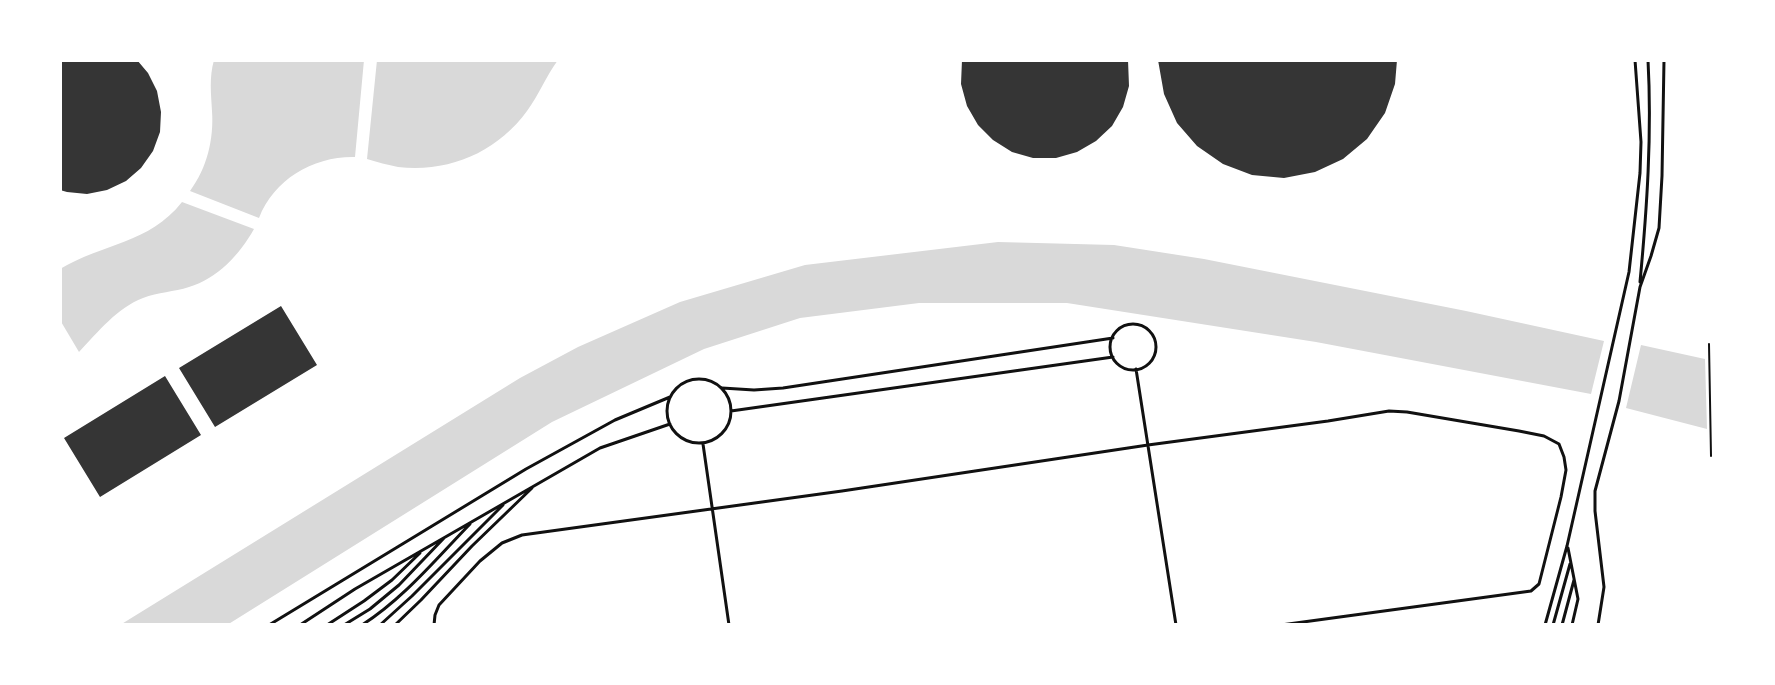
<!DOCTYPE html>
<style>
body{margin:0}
#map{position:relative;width:1775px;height:685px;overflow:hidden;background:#fff;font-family:"DejaVu Sans",sans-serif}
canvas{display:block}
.frame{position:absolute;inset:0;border:62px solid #fff;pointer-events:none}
</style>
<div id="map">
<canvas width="1775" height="685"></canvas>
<div class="frame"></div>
</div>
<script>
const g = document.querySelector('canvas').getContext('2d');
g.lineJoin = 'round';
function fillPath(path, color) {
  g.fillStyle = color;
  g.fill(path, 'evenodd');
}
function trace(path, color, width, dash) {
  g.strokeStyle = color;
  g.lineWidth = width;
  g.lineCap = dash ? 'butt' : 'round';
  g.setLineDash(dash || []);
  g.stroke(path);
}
const water = new Path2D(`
 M 214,60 L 364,60 L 355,157 C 314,156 274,179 259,218 L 190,191 C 207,168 214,139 212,111 C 211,93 209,78 214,60 Z
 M 377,60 L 558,60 C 546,76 539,95 527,111 C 497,152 449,173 398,167 C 388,165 377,162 367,159 Z
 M 182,202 L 254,229 C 240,254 217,279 189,287 C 174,292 158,292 143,298 C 117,308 99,331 79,352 L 60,320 L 60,269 C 103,243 149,244 182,202 Z
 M 998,242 L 1114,245 L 1204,259 L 1466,311 L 1604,341 L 1591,394 L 1316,342 L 1067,303 L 919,303 L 800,318 L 704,349 L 552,422 L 227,625 L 120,625 L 520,378 L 578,347 L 680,302 L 805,265 Z
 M 1641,345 L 1705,359 L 1707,429 L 1626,408 Z`);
const building = new Path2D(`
 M 60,60 L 137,60 L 148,73 L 157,91 L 161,112 L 160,132 L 153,151 L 141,168 L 126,181 L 107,190 L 87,194 L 67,192 L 60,190 Z
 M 962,60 L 1128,60 L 1129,86 L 1123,107 L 1112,126 L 1096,141 L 1077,152 L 1056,158 L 1033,158 L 1012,152 L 993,140 L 978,125 L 967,106 L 961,84 Z
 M 1158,60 L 1397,60 L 1395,84 L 1385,113 L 1367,139 L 1343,159 L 1315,172 L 1284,178 L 1252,175 L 1223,164 L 1197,146 L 1177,123 L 1164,94 Z
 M 281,306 L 317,365 L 215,427 L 179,368 Z
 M 165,376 L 201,435 L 100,497 L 64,438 Z`);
const path = new Path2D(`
 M 1709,344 L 1711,456`);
const service = new Path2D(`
 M 1640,282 C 1647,208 1652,134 1648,60
 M1110 347a23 23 0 1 1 46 0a23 23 0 1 1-46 0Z
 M 1136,369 L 1176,625
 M667 411a32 32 0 1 1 64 0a32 32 0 1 1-64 0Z
 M 722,388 L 754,390 L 783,388 L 1113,338
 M 731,411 L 1113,357
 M 703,444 L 729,625
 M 1568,548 L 1578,599 L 1572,625
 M 269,625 L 526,469 L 615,420 L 670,397
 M 300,625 L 355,589 L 600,448 L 670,424
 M 327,625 L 364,601 L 392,580 L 420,553
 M 344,625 L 370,609 L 399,585 L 444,538
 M 362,625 C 403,599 436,559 470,524
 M 380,625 L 412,596 L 503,505
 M 395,625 L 421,600 L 472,546 L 532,488
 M 434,625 L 435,615 L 439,605 L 480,561 L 502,543 L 522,535 L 842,491 L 1148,445 L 1328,421 L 1389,411 L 1407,412 L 1519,431 L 1544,436 L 1559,444 L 1564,457 L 1566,470 L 1561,497 L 1539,584 L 1531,591 L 1281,625
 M 1545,625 L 1567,546 L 1629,272 L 1640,173 L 1641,142 L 1635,60
 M 1553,625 L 1570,564
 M 1562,625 L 1574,580
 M 1598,625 L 1604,587 L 1595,511 L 1595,491 L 1619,401 L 1640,287 L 1651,256 L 1659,228 L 1662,176 L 1664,60`);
fillPath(water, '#d9d9d9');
fillPath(building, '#353535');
trace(path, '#111', 2);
trace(service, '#111', 3);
</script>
